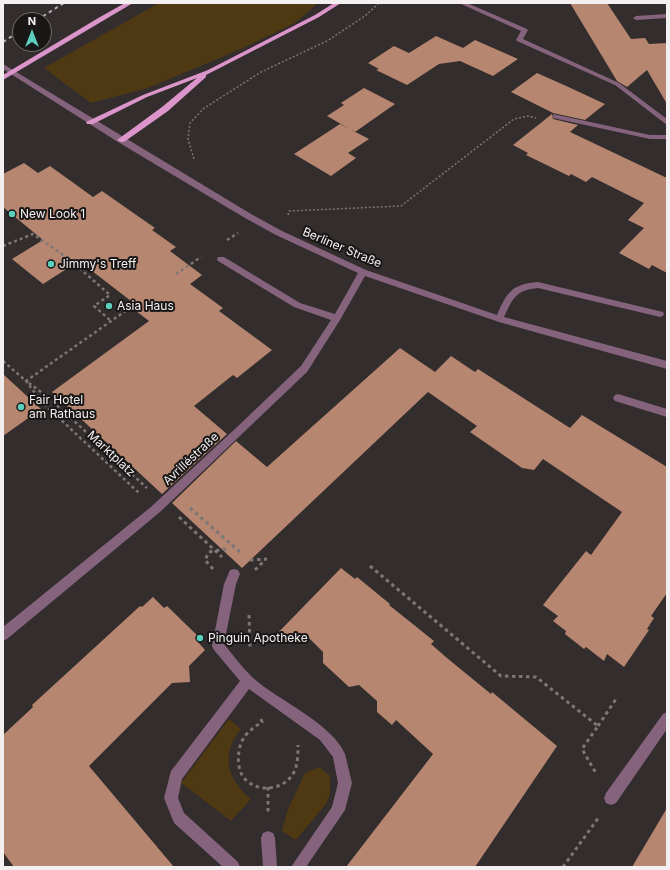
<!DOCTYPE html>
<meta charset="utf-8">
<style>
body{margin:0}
#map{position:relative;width:670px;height:870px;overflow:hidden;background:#332d2d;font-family:Inter,sans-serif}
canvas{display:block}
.frame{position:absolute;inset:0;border:4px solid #f4eff0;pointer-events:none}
.north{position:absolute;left:12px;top:12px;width:40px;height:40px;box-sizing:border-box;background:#191616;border:1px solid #716d6d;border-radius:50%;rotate:0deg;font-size:11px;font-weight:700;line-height:16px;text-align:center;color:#f4eff0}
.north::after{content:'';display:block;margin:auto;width:14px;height:18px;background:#5bcebc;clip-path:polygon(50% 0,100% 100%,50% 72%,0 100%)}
</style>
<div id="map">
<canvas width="670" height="870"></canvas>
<div class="frame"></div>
<div class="north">N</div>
</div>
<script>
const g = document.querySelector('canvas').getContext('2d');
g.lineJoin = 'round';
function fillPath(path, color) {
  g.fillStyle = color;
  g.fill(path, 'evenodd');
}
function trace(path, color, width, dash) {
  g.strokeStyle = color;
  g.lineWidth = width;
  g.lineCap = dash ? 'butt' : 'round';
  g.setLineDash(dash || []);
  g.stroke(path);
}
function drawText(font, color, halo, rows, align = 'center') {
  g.font = font + ' Inter,sans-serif';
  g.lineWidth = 4;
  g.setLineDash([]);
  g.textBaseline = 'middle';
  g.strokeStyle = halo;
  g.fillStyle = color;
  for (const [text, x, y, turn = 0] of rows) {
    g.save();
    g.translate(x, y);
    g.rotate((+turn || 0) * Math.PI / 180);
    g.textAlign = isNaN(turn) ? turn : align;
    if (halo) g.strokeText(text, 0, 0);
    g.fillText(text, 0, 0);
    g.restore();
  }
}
const green = new Path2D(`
 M 159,3 L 318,3 L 295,23 L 241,49 L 148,88 L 91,103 L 44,68 Z
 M 229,719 L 241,729 C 220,755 227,779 251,799 L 231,821 L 181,783 Z
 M 319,767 L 330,776 L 330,794 L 326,804 L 296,840 L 282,831 L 288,809 L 305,773 Z`);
const building = new Path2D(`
 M 570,3 L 607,3 L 631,39 L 645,38 L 649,44 L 667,43 L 667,104 L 647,70 L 627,87 L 617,81 Z
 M 436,36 L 463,48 L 475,40 L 518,59 L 493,76 L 460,61 L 439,64 L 407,85 L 376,70 L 379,69 L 368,63 L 394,46 L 409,53 Z
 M 537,73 L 564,85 L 605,104 L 585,120 L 553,113 L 511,92 Z
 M 364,88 L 395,104 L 355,132 L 327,116 L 344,105 L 341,103 Z
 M 552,114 L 553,119 L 578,125 L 570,132 L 667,178 L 667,273 L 652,265 L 649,269 L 619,253 L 644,228 L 628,220 L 644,203 L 592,177 L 586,182 L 571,174 L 569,176 L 526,155 L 528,153 L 513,145 Z
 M 340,124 L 369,139 L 348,153 L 356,158 L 331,176 L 294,154 Z
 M 24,163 L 38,173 L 50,166 L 93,197 L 102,191 L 155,228 L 152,230 L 176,247 L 170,251 L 202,275 L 190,284 L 223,308 L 219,311 L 272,350 L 237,378 L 233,375 L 194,406 L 227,434 L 162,494 L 52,392 L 149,321 L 127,304 L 131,301 L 79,261 L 43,284 L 12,259 L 43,240 L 3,207 L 3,174 Z
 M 400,348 L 435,372 L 451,356 L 475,372 L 478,369 L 570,428 L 582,415 L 667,467 L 667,593 L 651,616 L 654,618 L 647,629 L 649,630 L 624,667 L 607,654 L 604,661 L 586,647 L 584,649 L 565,634 L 566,631 L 553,621 L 558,616 L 543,605 L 586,551 L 591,555 L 622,512 L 543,459 L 534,470 L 522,468 L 470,432 L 477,426 L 428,392 L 242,568 L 172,503 L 236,441 L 267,467 Z
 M 3,374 L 41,409 L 3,436 Z
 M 341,568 L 355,579 L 357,577 L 390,604 L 389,605 L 434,641 L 431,644 L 447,658 L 491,694 L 492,692 L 557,746 L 475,867 L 346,867 L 433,754 L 396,720 L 392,725 L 377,712 L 377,701 L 359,685 L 349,687 L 323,663 L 323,652 L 307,636 L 270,641 Z
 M 153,597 L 164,608 L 167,606 L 201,639 L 198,642 L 205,650 L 189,666 L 190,682 L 172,683 L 89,766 L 174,867 L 14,867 L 3,852 L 3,735 L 33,707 L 32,705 L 140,606 L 142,607 Z
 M 667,808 L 667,867 L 632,867 Z`);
const pathFar2 = new Path2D(`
 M 194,159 L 188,139 L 190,123 L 203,109 L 261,72 L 327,41 L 365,16 L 379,3
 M 288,215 L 289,211 L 401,206 L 514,119 L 528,116 L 536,118`);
const pathFar1 = new Path2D(`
 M 227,240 L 238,233
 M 3,246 L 33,234 L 69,259 L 110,295 L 94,306 L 112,322
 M 176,274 L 201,257
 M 131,307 L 26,381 L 48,397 L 147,488
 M 3,361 L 26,381 L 41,401 L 140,494`);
const path = new Path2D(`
 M 190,508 L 240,552
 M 179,517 L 222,557
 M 250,560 L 267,559
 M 370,566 L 501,676 L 536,677 L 598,726 L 582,749 L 597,775
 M 213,569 L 205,560 L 209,552 L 224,549 L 228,552
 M 255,570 L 266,559
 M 249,615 L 250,648
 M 261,719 L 262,722 C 256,726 250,730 245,736 C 237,746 235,770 246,780 C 259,793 285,790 294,772 C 298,764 298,754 298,745
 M 598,726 L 616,699
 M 268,787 L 268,815
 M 563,867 L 599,817`);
const minor = new Path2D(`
 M 459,3 L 467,3 L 527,29 L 528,30 L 523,39 L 619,83 L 667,119 L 667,125 L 615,85 L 517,41 L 516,40 L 521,31 Z
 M 667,14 L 667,18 L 636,20 L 633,18 L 636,16 Z
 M 3,64 L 251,214 L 282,231 L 366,270 L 497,315 C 507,292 512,284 538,282 L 663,312 L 664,314 L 663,316 L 660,317 L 538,288 C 516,290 513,298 504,317 L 667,361 L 667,369 L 499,322 L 365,276 L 340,320 L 307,372 L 160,512 L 7,639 L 3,641 L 3,627 L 152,506 L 236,428 L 301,366 L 331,320 L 294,307 L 218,261 L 217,259 L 218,257 L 224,257 L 300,303 L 335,314 L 358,273 L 276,235 L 245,218 L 118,142 L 3,69 Z
 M 553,114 L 650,135 L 667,135 L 667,139 L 650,139 L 553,118 Z
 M 618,394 L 667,409 L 667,417 L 615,401 L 613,398 L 615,395 Z
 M 234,569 L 238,570 L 240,574 L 236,584 L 224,644 C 233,655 242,667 252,677 C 277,700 332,723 345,754 L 352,783 L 345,810 L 306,867 L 291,867 L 332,807 L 338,783 L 333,757 L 320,740 L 249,689 L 182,779 L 178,798 L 184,813 L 238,862 L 240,867 L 223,867 L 174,823 L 164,798 L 171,771 L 240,681 L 214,650 L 212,646 L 224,584 L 230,570 Z
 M 667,712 L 667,729 L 616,803 L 611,805 L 606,803 L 604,798 L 606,793 L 663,714 Z
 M 268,831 L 273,833 L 275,838 L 277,867 L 263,867 L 261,838 L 263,833 Z`);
const major = new Path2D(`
 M 125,3 L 133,3 L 3,80 L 3,75 L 100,17 Z
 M 334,3 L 341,3 L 319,17 L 206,75 L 206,77 L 168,111 L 124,142 L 121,142 L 117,140 L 162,107 L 197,78 L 147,97 L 93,124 L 87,124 L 86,122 L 143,95 L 208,70 L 315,15 Z`);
const rail = new Path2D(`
 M 37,20 L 64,3
 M 3,42 L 20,31`);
const markers = [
 [12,214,4,"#5bcebc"],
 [51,264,4,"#5bcebc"],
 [109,306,4,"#5bcebc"],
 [21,407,4,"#5bcebc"],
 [200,638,4,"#5bcebc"]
];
const poiNames = [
 ["New Look 1",20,214],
 ["Jimmy's Treff",59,264],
 ["Asia Haus",117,306],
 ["Fair Hotel",29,400],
 ["am Rathaus",29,414],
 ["Pinguin Apotheke",208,638]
];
const streetNames = [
 ["Berliner Straße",342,248,23],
 ["Marktplatz",111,454,43],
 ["Avrilléstraße",191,459,-43]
];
fillPath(green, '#4e3912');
fillPath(building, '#b68670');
trace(pathFar2, '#7c7677', 1.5, [2, 2]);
trace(pathFar1, '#7c7677', 2.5, [3, 3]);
trace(path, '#7c7677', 3, [3.5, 3.5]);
fillPath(minor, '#85637c');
fillPath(major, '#dc95ca');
trace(rail, '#b1acad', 2, [3.5, 3.5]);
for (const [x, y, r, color] of markers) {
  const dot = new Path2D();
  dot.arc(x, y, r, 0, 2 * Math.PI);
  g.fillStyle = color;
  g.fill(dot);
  trace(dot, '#191616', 1.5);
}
drawText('12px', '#f4eff0', '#191616', poiNames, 'left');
drawText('12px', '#f4eff0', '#191616', streetNames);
</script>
